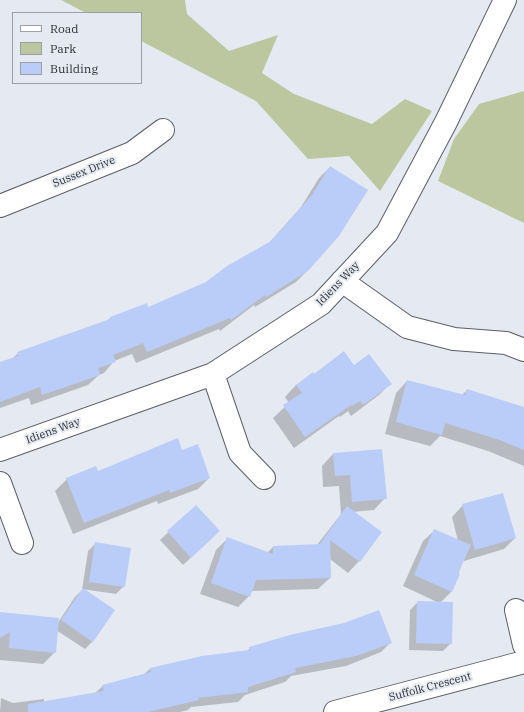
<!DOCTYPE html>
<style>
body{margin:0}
#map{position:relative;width:524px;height:712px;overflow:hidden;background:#e5e9f2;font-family:"IBM Plex Serif",serif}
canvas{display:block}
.legend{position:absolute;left:12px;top:12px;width:130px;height:72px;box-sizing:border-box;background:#e5e9f2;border:1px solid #9d9fa6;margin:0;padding:5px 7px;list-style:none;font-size:12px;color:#303135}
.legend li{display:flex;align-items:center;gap:8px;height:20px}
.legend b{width:20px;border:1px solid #9d9fa6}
</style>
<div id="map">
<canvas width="524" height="712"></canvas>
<ul class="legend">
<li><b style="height:5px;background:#fff"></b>Road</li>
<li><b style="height:11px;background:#bcc79f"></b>Park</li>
<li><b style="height:11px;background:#bacdf8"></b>Building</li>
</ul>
</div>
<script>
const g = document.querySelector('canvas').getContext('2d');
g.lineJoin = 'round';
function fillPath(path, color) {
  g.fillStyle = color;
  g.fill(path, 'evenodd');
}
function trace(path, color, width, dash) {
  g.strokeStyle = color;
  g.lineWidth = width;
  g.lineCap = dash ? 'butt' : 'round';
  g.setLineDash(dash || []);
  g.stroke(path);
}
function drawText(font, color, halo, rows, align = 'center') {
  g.font = font + ' "IBM Plex Serif",serif';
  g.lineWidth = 4;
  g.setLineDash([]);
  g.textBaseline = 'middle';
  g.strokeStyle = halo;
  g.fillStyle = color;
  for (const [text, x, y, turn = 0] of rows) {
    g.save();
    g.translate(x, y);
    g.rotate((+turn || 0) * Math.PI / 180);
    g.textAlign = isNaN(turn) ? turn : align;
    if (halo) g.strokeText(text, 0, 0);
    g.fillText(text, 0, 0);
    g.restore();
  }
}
const green = new Path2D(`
 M 61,0 L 185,0 L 187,14 L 229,51 L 278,35 L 262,73 L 294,94 L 372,124 L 405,99 L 432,111 L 380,191 L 349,156 L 308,159 L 256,101 L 141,41 L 141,13 L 86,13 Z
 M 524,91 L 524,223 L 438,181 L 454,139 L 479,104 Z`);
const shadow = new Path2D(`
 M 330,167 L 308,270 L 296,282 L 255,307 L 254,305 L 220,331 L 219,329 L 136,363 L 132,354 L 114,361 L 104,373 L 99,375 L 88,385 L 31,405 L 29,398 L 0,408 L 0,363 L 12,359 L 18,353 L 106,322 L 110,318 L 148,308 L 207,283 L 269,243 L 301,207 L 319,178 Z
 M 354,366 L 390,384 L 379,395 L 351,416 L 348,411 L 340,417 L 339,416 L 294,448 L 273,418 L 289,403 L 285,397 L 296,385 L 314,375 Z
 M 407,381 L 462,395 L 467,390 L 524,408 L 524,466 L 488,451 L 440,436 L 430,446 L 385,434 L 396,393 Z
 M 381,450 L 385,498 L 374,510 L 352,512 L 359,561 L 348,573 L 330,559 L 330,578 L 318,589 L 251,591 L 249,596 L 238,607 L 200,594 L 216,550 L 227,539 L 267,553 L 273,547 L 317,545 L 341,514 L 339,486 L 323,487 L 322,466 L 333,454 Z
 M 97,472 L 209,478 L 198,489 L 158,504 L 157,501 L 73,534 L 55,491 L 67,479 Z
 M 463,505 L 515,538 L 504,549 L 464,561 L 464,559 L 451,592 L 440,603 L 451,643 L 443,651 L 409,650 L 410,610 L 418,602 L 439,603 L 403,586 L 423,541 L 435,530 L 458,541 L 452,517 Z
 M 196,506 L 211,539 L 183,565 L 160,540 Z
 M 96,543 L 124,586 L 116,594 L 82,589 L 114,610 L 92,642 L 85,649 L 56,630 L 55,652 L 43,664 L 0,660 L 0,613 L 57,624 L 75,597 L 82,590 L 88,551 Z
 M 390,643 L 381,652 L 346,666 L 291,676 L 285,682 L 245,695 L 238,702 L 191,707 L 188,710 L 180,712 L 0,712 L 1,698 L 13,703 L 44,699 L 44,702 L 95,693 L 103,686 L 144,674 L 150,669 L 246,652 L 250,648 Z`);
const building = new Path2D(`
 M 330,166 L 368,190 L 339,236 L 308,271 L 266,297 L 265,295 L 231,320 L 230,318 L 147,352 L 143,343 L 113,355 L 116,362 L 98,368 L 100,375 L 80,382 L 42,395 L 40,387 L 0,402 L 0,362 L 18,356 L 17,352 L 110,319 L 110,317 L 147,303 L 148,307 L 206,282 L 227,266 L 271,241 L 312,195 Z
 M 344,351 L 354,365 L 369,354 L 392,384 L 363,405 L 360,401 L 352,406 L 351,405 L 305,437 L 283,405 L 302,393 L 296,385 L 313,372 L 314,374 Z
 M 407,380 L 465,395 L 467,389 L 524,407 L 524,450 L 500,440 L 445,423 L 442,435 L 396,422 Z
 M 178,438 L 182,450 L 198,444 L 210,478 L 170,493 L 169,490 L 84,523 L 66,478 L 96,466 L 98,471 Z
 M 382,449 L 387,499 L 352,502 L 350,475 L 335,476 L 333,453 Z
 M 503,493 L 516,538 L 475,550 L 462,504 Z
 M 196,505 L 220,531 L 191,558 L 167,531 Z
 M 347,506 L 382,532 L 360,562 L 330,540 L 331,578 L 256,580 L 250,597 L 211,583 L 227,537 L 273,554 L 273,546 L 320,544 Z
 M 434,529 L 471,545 L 458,573 L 460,574 L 452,592 L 414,575 Z
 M 95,542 L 131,548 L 125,587 L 89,582 Z
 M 83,588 L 115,610 L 93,642 L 61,620 Z
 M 417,601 L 453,602 L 452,644 L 416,643 Z
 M 379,610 L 392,643 L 356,656 L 295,668 L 296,672 L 248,687 L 248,692 L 198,698 L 199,700 L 148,712 L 28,712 L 28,704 L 104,691 L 102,685 L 151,672 L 150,668 L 202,656 L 250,650 L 249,647 L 290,635 L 344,623 Z
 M 0,612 L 59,618 L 56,653 L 9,648 L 10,632 L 0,638 Z`);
const minor = new Path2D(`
 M 0,206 L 132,153 L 163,130
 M 342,281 L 407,327 L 454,339 L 506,343 L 524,350
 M 213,374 L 240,453 L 264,478
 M 0,450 L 213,374 L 321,304 L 387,233 L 446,122 L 505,0
 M 0,483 L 22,543
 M 516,610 L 524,645
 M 335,712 L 524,662`);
const streetNames = [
 ["Sussex Drive",84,172,-22],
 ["Idiens Way",338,284,-46],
 ["Idiens Way",53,431,-20],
 ["Suffolk Crescent",430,687,-15]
];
fillPath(green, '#bcc79f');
fillPath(shadow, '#0003');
fillPath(building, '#bacdf8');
trace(minor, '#5c5f67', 24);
trace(minor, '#fff', 22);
drawText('11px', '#303135', '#e5e9f2', streetNames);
</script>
